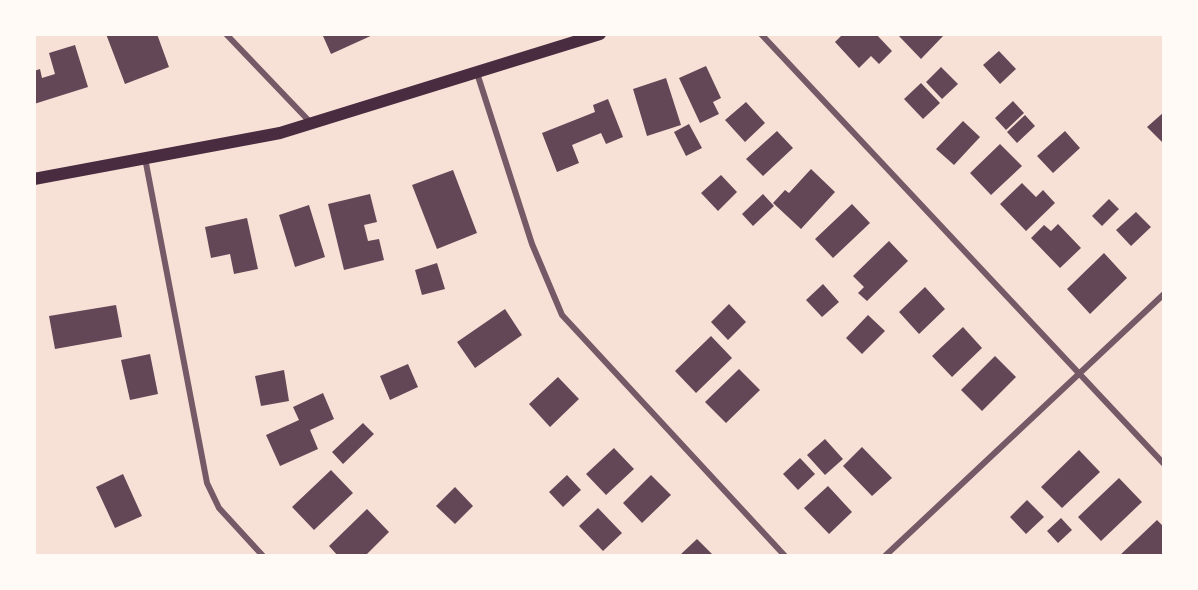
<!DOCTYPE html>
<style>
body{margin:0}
#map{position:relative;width:1198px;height:590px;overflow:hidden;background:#f7e1d7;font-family:"Source Serif 4",serif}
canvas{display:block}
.frame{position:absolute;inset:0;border:36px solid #fffaf5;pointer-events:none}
</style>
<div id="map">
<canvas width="1198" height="590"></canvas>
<div class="frame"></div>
</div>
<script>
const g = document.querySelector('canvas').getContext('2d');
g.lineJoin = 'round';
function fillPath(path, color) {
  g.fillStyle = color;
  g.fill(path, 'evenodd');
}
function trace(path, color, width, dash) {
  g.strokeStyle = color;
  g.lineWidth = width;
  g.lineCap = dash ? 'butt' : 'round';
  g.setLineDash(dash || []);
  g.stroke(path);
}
const building = new Path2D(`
 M 106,34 L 157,34 L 169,67 L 125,84 Z
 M 326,34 L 375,34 L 331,54 L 323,36 Z
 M 843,34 L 876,34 L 892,51 L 879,64 L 871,56 L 859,68 L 835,42 Z
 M 897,34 L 945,34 L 921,59 Z
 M 75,45 L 88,87 L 34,104 L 34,71 L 40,69 L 42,78 L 55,74 L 49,53 Z
 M 999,51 L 1016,69 L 1000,84 L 983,65 Z
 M 706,66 L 721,98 L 713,102 L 719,114 L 700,123 L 679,78 Z
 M 941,67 L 958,84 L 942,99 L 926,82 Z
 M 666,78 L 681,125 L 647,136 L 633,89 Z
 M 921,83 L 940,103 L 923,119 L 904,99 Z
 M 608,99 L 623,137 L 606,144 L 601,133 L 572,145 L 579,163 L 557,172 L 542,133 L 595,112 L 593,105 Z
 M 1013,101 L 1024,113 L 1006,130 L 995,118 Z
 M 746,102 L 765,123 L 745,142 L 725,120 Z
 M 1164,112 L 1164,144 L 1147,127 Z
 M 1025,115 L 1035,126 L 1017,143 L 1007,132 Z
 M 963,121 L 980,137 L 954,165 L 936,149 Z
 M 689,124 L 702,148 L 686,156 L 674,132 Z
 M 777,131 L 793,148 L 763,176 L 746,159 Z
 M 1065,131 L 1080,148 L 1053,173 L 1037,156 Z
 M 1000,144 L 1022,166 L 991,195 L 970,173 Z
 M 811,169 L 835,192 L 801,229 L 773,203 L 785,190 L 789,193 Z
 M 453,170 L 477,233 L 437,249 L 412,185 Z
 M 721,175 L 737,192 L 718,211 L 701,193 Z
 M 1022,183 L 1036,197 L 1043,190 L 1055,203 L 1026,231 L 1000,204 Z
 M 370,194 L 377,222 L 364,225 L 368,241 L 379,239 L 384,260 L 344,270 L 328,204 Z
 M 763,194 L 774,206 L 753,226 L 742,214 Z
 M 1109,199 L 1119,209 L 1102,226 L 1092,216 Z
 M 852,204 L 870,223 L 833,258 L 815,239 Z
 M 309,205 L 325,257 L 295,267 L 279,215 Z
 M 1136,212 L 1151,227 L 1131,246 L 1116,230 Z
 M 247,218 L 258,269 L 234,274 L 230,254 L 211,258 L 205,227 Z
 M 1058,224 L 1081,248 L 1060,268 L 1031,238 L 1044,225 L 1051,231 Z
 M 889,241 L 908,261 L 867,301 L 858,293 L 864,287 L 853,276 Z
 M 1104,253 L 1127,278 L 1090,314 L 1067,289 Z
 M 437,263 L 445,289 L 422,295 L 415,270 Z
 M 823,284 L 839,302 L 822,317 L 806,300 Z
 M 925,287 L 945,309 L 919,334 L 899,312 Z
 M 729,304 L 746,322 L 728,340 L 711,322 Z
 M 116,305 L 122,337 L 55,349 L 49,316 Z
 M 505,309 L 522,335 L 475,368 L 457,342 Z
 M 868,315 L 885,331 L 862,354 L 846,338 Z
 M 963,327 L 982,348 L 952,377 L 932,356 Z
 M 711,336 L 732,358 L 696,393 L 675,371 Z
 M 150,354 L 158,394 L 130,400 L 121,360 Z
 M 995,356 L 1016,377 L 982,411 L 961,390 Z
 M 408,364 L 418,387 L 390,400 L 380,376 Z
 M 739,369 L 760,390 L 726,423 L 705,402 Z
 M 284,370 L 289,401 L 261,406 L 255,376 Z
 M 558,377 L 579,399 L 550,427 L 529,404 Z
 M 323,393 L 334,419 L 310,430 L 318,449 L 280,466 L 266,435 L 299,420 L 293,407 Z
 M 363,423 L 374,434 L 343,464 L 332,452 Z
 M 825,439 L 843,459 L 825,475 L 807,455 Z
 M 862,447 L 892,478 L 872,496 L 843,466 Z
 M 614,448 L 634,469 L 606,495 L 586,474 Z
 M 1079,450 L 1100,472 L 1062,508 L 1041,487 Z
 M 800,458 L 815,474 L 798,490 L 783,474 Z
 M 331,470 L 353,493 L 314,530 L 292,507 Z
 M 123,474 L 142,516 L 115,528 L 96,487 Z
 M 567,475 L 581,490 L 563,507 L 549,492 Z
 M 651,475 L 671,495 L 642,523 L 623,503 Z
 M 1119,478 L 1142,502 L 1101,541 L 1078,517 Z
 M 828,486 L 852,512 L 829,534 L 804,508 Z
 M 455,487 L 473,506 L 455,524 L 436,506 Z
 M 1027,500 L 1044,517 L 1026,534 L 1010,517 Z
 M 598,508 L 622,533 L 603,551 L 579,526 Z
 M 367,509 L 389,532 L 365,556 L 338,556 L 329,546 Z
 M 1061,518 L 1072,530 L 1058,543 L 1047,531 Z
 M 1157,520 L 1164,527 L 1164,556 L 1119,556 Z
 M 697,539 L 714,556 L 681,554 Z`);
const minor = new Path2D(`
 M 226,34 L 311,123
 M 761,34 L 1164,464
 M 477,73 L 532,244 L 562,315 L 785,556
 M 145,158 L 207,483 L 219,508 L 263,556
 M 885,556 L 1164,294`);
const secondary = new Path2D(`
 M 34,179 L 280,133 L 600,34`);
fillPath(building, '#644757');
trace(minor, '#755966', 6);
trace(secondary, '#4a2c40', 12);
</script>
